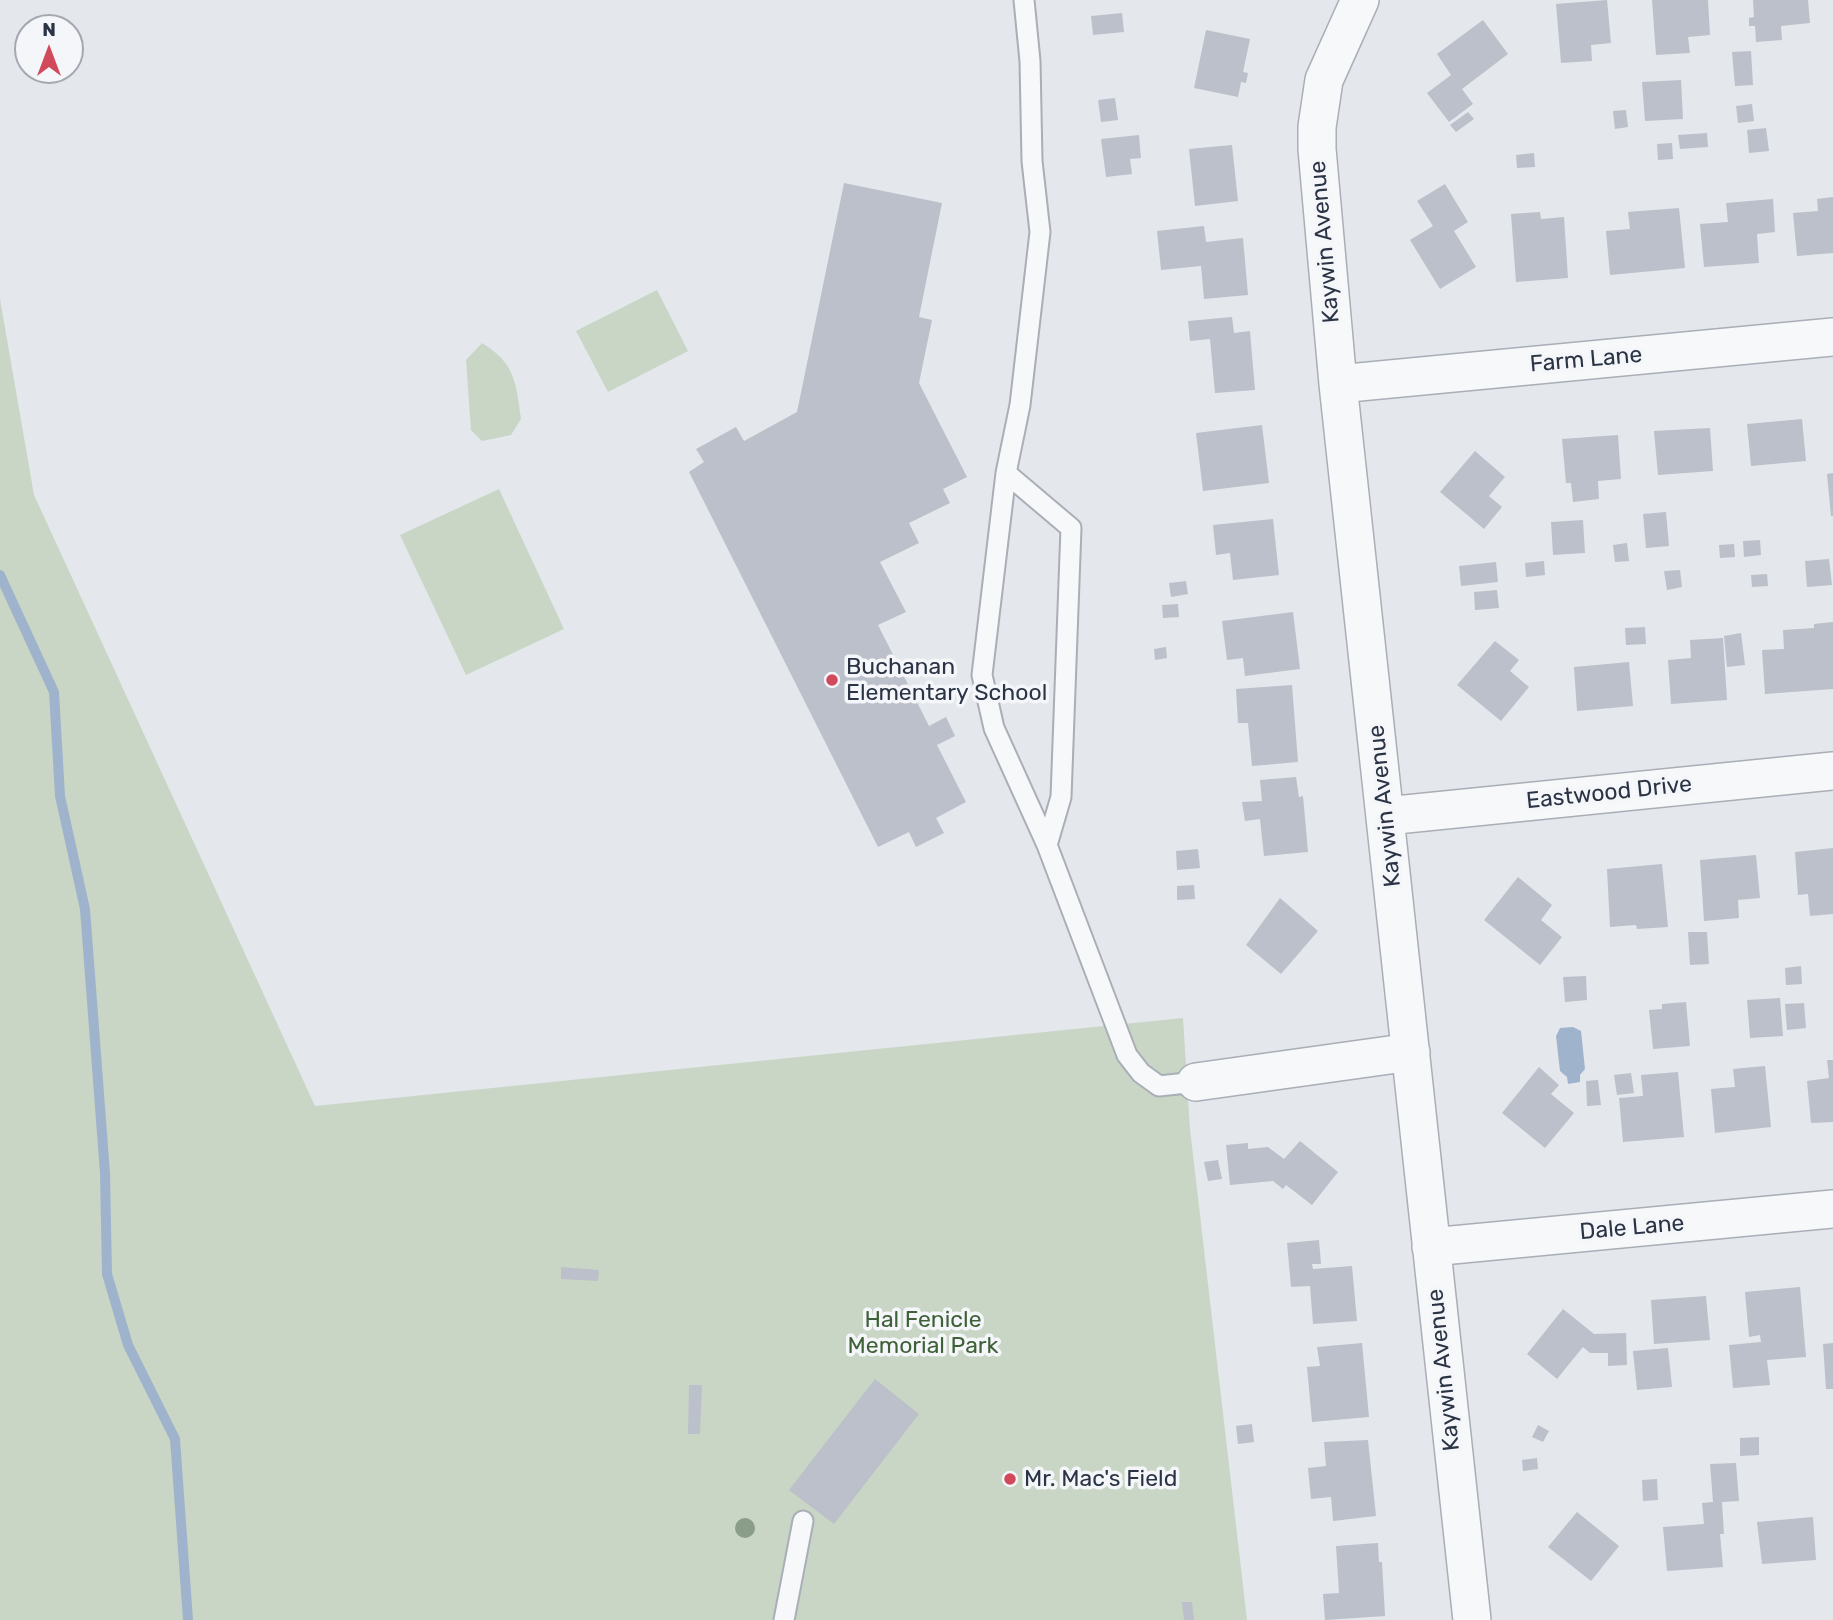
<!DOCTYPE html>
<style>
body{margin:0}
#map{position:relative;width:1833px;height:1620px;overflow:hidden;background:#e4e7ec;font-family:Rubik,sans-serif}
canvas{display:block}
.north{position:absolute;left:14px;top:14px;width:70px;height:70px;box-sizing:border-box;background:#f4f6f9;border:2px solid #a4a8b1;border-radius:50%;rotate:0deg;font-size:19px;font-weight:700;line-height:28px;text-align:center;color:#2b3445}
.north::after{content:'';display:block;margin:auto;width:24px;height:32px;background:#d1495b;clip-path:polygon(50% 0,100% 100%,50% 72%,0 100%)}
</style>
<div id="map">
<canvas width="1833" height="1620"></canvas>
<div class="north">N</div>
</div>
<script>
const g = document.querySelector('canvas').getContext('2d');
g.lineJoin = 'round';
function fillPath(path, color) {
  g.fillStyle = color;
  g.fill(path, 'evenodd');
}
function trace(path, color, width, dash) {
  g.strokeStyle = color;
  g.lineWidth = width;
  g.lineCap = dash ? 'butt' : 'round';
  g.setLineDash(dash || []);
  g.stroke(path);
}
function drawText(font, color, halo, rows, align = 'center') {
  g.font = font + ' Rubik,sans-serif';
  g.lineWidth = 7;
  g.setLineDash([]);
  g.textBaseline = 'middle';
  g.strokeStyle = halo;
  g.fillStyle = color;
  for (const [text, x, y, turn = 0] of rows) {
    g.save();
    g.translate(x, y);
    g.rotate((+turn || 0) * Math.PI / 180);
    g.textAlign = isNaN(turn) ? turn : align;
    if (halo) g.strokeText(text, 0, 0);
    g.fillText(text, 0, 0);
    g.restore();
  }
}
const green = new Path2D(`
 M 657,290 L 688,351 L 608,392 L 576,331 Z
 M 0,299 L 34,495 L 315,1106 L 1183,1018 L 1190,1129 L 1247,1620 L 0,1620 Z
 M 482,343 C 515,363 516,382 521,419 L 511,435 L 482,441 L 471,430 L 466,360 Z
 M 499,489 L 564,629 L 466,675 L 400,535 Z`);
const water = new Path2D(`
 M 1573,1027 L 1581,1031 L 1585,1069 L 1580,1075 L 1580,1082 L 1568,1084 L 1567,1077 L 1560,1071 L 1556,1036 L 1560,1028 Z`);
const stream = new Path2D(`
 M 0,575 L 54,692 L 60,796 L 85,909 L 105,1173 L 107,1274 L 128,1345 L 175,1439 L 188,1620`);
const building = new Path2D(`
 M 1607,0 L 1611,43 L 1591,45 L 1592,61 L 1561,63 L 1556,4 Z
 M 1652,0 L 1708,0 L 1710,35 L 1688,37 L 1690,53 L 1656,55 Z
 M 1753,0 L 1808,0 L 1810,23 L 1781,26 L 1782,40 L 1756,42 L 1755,26 L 1749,26 L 1749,18 L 1754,17 Z
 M 1122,13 L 1124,32 L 1093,35 L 1091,16 Z
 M 1483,20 L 1508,54 L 1462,89 L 1473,104 L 1449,122 L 1427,93 L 1451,75 L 1437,54 Z
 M 1206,30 L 1250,39 L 1243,72 L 1248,73 L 1246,83 L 1241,82 L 1238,97 L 1194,88 Z
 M 1751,51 L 1753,85 L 1735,86 L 1732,52 Z
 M 1681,80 L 1683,119 L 1645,121 L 1642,82 Z
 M 1115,98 L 1118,120 L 1101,122 L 1098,100 Z
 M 1752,104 L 1754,121 L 1738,123 L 1736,106 Z
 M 1626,110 L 1628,127 L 1615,129 L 1613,111 Z
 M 1468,112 L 1474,119 L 1456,132 L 1450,125 Z
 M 1766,128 L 1769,151 L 1749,153 L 1747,130 Z
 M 1707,133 L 1708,147 L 1680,149 L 1678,135 Z
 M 1139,135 L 1141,158 L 1130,159 L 1132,174 L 1106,177 L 1101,139 Z
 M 1672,143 L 1673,159 L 1658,160 L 1657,144 Z
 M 1232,145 L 1238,201 L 1195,206 L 1189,149 Z
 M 1534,153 L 1535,167 L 1517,168 L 1516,155 Z
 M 844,183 L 942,203 L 919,317 L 932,320 L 919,383 L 967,477 L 943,489 L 950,503 L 909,523 L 919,543 L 880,562 L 906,612 L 878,625 L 929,726 L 946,717 L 955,736 L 937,745 L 966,802 L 936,818 L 944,833 L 916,847 L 909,832 L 878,847 L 689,472 L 704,462 L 696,449 L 736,427 L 744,441 L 797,412 Z
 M 1445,184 L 1468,222 L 1454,231 L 1476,267 L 1440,289 L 1410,240 L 1433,226 L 1417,201 Z
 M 1833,197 L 1833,253 L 1797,256 L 1793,213 L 1818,211 L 1817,199 Z
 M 1773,199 L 1775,232 L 1757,234 L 1759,263 L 1704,267 L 1700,224 L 1728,222 L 1726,203 Z
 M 1679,208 L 1685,268 L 1610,275 L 1606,231 L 1630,229 L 1628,212 Z
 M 1540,212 L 1541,219 L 1564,217 L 1568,278 L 1516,282 L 1511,214 Z
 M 1204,226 L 1206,242 L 1243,238 L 1248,295 L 1204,299 L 1201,266 L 1161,270 L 1157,231 Z
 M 1232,317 L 1234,333 L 1250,331 L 1255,390 L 1215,393 L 1210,339 L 1190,341 L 1188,321 Z
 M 1802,419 L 1806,461 L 1751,466 L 1747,424 Z
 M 1262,425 L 1269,483 L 1203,491 L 1196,433 Z
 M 1710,428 L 1713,471 L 1658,475 L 1654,431 Z
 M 1618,435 L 1621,479 L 1598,481 L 1599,499 L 1573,502 L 1571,483 L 1566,483 L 1562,439 Z
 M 1475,451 L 1505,477 L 1489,496 L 1502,507 L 1484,529 L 1440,492 Z
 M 1833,473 L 1833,516 L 1831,516 L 1827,474 Z
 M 1666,512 L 1669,546 L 1646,548 L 1643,514 Z
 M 1273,519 L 1279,575 L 1233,580 L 1230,553 L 1216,555 L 1213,525 Z
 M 1583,520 L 1585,553 L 1553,555 L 1551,522 Z
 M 1760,540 L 1761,555 L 1744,557 L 1743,541 Z
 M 1627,543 L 1629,561 L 1615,562 L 1613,545 Z
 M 1734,544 L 1735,557 L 1720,558 L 1719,545 Z
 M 1829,559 L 1832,585 L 1807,587 L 1805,561 Z
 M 1544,561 L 1545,575 L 1526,577 L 1525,563 Z
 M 1496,562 L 1498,582 L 1461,586 L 1459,566 Z
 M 1680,570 L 1682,587 L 1667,590 L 1664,571 Z
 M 1767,574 L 1768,586 L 1752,587 L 1751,575 Z
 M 1186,581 L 1188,594 L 1171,597 L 1169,583 Z
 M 1497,590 L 1499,608 L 1475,610 L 1474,592 Z
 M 1178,604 L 1179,617 L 1163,618 L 1162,605 Z
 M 1293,612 L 1300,669 L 1245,676 L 1243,658 L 1227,660 L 1222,621 Z
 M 1833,622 L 1833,689 L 1765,694 L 1762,650 L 1784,649 L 1783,630 L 1814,628 L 1814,624 Z
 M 1645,627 L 1646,644 L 1626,645 L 1625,628 Z
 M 1741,633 L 1745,665 L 1727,667 L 1724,636 Z
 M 1723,638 L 1727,700 L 1671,704 L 1668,660 L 1691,658 L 1690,640 Z
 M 1495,641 L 1519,660 L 1510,671 L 1529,687 L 1501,721 L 1457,685 Z
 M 1166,647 L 1167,658 L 1155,660 L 1154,649 Z
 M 1629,662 L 1633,706 L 1577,711 L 1574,667 Z
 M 1292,685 L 1298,762 L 1252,766 L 1248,723 L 1238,723 L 1236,689 Z
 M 1296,777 L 1299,797 L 1303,796 L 1308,852 L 1264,856 L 1260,819 L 1245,821 L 1242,802 L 1262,801 L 1260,780 Z
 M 1833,848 L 1833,914 L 1810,916 L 1808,894 L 1798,895 L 1795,852 Z
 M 1198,849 L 1200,868 L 1177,870 L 1176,851 Z
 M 1756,855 L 1760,898 L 1738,900 L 1739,918 L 1704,921 L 1700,860 Z
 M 1662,864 L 1668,927 L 1637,929 L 1636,925 L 1610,927 L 1607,869 Z
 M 1518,877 L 1552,905 L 1541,920 L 1562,937 L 1540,965 L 1484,920 Z
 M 1194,885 L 1195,899 L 1177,900 L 1177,886 Z
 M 1280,898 L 1318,931 L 1281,974 L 1246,945 Z
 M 1688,932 L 1707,932 L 1709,964 L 1690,965 Z
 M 1801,966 L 1802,984 L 1786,985 L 1785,968 Z
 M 1586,976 L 1587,1000 L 1565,1002 L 1563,977 Z
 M 1780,998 L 1783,1036 L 1750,1038 L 1747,1000 Z
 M 1686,1002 L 1690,1046 L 1653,1049 L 1649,1010 L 1662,1009 L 1662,1004 Z
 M 1804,1003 L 1806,1028 L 1787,1030 L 1785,1004 Z
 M 1827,1060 L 1833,1060 L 1833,1122 L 1811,1123 L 1807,1081 L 1829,1078 Z
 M 1765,1066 L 1771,1127 L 1715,1133 L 1711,1089 L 1735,1087 L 1733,1069 Z
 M 1539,1067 L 1559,1085 L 1551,1094 L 1574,1113 L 1545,1148 L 1502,1113 Z
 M 1678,1072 L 1684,1137 L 1623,1142 L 1619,1098 L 1643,1096 L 1641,1075 Z
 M 1631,1073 L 1634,1093 L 1617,1095 L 1614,1075 Z
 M 1598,1080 L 1601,1105 L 1587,1106 L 1586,1081 Z
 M 1300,1141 L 1338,1172 L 1312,1205 L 1286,1185 L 1283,1189 L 1273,1181 L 1230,1185 L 1226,1145 L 1248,1143 L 1248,1149 L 1268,1147 L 1284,1159 Z
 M 1218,1160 L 1222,1179 L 1208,1181 L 1204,1162 Z
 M 1319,1240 L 1321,1264 L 1312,1264 L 1313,1269 L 1352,1266 L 1357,1321 L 1313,1324 L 1310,1286 L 1291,1287 L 1287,1243 Z
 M 561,1267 L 599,1270 L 598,1281 L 561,1279 Z
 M 1800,1287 L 1806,1357 L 1767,1360 L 1770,1385 L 1733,1388 L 1729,1345 L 1761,1342 L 1760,1335 L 1749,1337 L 1745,1292 Z
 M 1706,1296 L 1710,1340 L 1654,1344 L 1651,1300 Z
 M 1563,1309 L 1594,1334 L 1626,1333 L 1627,1365 L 1608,1366 L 1608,1353 L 1590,1353 L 1583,1347 L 1557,1379 L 1527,1354 Z
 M 1362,1343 L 1369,1417 L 1312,1422 L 1307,1367 L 1320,1366 L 1317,1347 Z
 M 1833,1343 L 1833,1389 L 1826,1389 L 1823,1344 Z
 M 1668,1348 L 1672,1387 L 1637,1390 L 1633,1351 Z
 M 875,1379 L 919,1414 L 834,1524 L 789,1490 Z
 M 689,1385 L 702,1385 L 700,1434 L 688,1434 Z
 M 1252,1424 L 1254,1442 L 1238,1444 L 1236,1426 Z
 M 1538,1425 L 1549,1431 L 1543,1442 L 1532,1437 Z
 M 1759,1437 L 1759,1455 L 1740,1456 L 1740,1438 Z
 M 1368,1440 L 1376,1516 L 1333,1521 L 1331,1497 L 1311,1499 L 1308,1468 L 1326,1466 L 1324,1442 Z
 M 1537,1458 L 1538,1469 L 1523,1471 L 1522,1460 Z
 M 1736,1463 L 1739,1501 L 1722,1502 L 1724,1534 L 1720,1534 L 1723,1567 L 1667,1571 L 1663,1527 L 1704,1524 L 1702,1503 L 1713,1502 L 1710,1464 Z
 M 1657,1479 L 1658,1500 L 1643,1501 L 1642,1480 Z
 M 1577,1512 L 1619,1546 L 1591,1581 L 1548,1547 Z
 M 1813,1517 L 1816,1560 L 1762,1564 L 1757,1522 Z
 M 1378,1543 L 1379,1562 L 1382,1562 L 1385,1616 L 1325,1620 L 1323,1594 L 1339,1593 L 1336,1546 Z
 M 1182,1602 L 1192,1602 L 1194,1620 L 1184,1620 Z`);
const service = new Path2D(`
 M 1024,0 L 1030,61 L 1032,161 L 1040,232 L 1020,405 L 1006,473 L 1071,528 L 1061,797 L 1047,845
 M 1006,473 L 982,675 L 994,728 L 1047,845 L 1127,1055 L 1141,1073 L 1159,1086 L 1196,1082
 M 784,1620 L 803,1521`);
const minor = new Path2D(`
 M 1360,0 L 1324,80 L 1317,127 L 1317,149 L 1338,384 L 1472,1620
 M 1338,384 L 1833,337
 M 1386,816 L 1833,771
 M 1196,1082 L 1411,1052
 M 1431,1247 L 1833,1209`);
const trees = [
 [745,1528]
];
const markers = [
 [832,680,7,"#d1495b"],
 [1010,1479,7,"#d1495b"]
];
const streetNames = [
 ["Kaywin Avenue",1325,242,-95],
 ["Farm Lane",1586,360,-5],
 ["Eastwood Drive",1609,793,-6],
 ["Kaywin Avenue",1385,806,-96],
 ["Dale Lane",1632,1228,-5],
 ["Kaywin Avenue",1444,1370,-96]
];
const poiNames = [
 ["Buchanan",846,667],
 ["Elementary School",846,693],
 ["Mr. Mac's Field",1024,1479]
];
const parkNames = [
 ["Hal Fenicle",923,1320],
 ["Memorial Park",923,1346]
];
fillPath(green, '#c9d6c5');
fillPath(water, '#9fb4cc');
trace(stream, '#9fb4cc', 10);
fillPath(building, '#bbc0ca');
trace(service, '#a9aeb7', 23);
trace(minor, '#a9aeb7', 40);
trace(service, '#f7f8fa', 19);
trace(minor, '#f7f8fa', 37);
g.fillStyle = '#899d89';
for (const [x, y] of trees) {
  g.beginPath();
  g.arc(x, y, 10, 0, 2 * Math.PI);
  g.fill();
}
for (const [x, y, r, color] of markers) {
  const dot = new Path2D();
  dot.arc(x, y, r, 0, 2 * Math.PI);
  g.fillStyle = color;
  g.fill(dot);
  trace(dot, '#f4f6f9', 2.5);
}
drawText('23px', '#2b3445', '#f4f6f9', streetNames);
drawText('23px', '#2b3445', '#f4f6f9', poiNames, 'left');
drawText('23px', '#3f6138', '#f4f6f9', parkNames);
</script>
